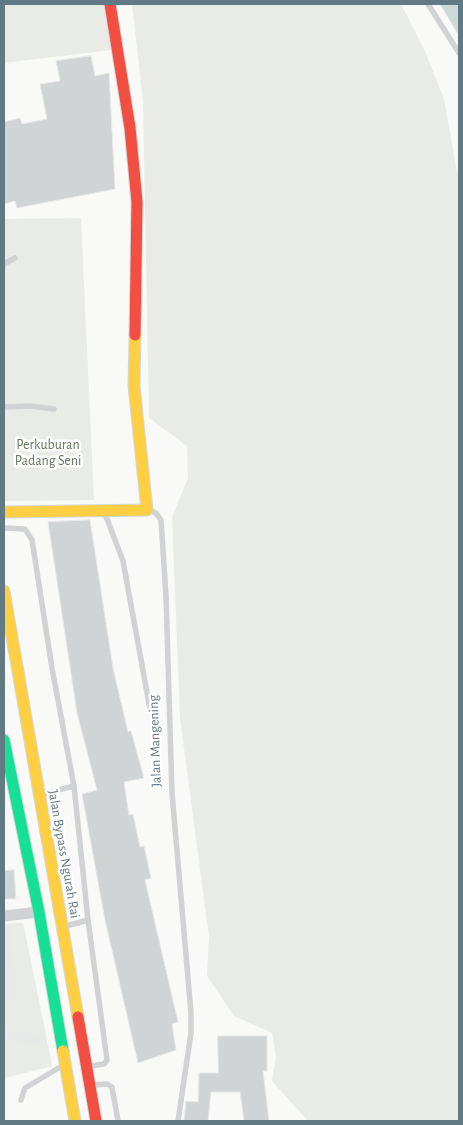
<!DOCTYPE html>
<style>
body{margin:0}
#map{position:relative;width:463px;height:1125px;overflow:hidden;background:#f9f9f8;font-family:"Alegreya Sans",sans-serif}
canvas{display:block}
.frame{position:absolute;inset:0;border:5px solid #617a85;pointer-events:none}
</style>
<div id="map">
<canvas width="463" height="1125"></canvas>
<div class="frame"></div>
</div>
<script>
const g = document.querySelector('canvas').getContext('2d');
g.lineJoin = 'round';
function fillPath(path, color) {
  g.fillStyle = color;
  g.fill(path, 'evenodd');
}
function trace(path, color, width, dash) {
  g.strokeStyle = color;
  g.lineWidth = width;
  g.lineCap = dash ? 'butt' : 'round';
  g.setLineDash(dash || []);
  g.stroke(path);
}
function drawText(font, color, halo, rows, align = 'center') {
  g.font = font + ' "Alegreya Sans",sans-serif';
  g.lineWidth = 5;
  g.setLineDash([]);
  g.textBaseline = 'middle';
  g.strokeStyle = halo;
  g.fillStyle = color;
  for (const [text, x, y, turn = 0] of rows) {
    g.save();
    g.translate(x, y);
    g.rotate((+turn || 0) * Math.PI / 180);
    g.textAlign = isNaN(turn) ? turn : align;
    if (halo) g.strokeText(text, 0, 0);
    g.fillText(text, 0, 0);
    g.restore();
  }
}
const built = new Path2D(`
 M 23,923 L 52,1066 L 4,1078 L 4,924 Z`);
const green = new Path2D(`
 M 4,4 L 104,4 L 111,50 L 4,63 Z
 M 132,4 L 401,4 L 425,51 L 444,99 L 459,182 L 459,1121 L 308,1121 L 272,1081 L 276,1057 L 272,1033 L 234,1016 L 207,976 L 209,937 L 180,718 L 172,517 L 188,478 L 187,446 L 149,418 L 143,101 Z
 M 81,218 L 94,500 L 4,501 L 4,219 Z
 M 10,923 L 23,923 L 46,1035 L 15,1032 L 4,1025 L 4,1001 L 17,999 Z
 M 4,1036 C 17,1046 32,1047 48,1045 L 52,1066 L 4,1078 Z`);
const water = new Path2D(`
 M 440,4 L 459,4 L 459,36 Z`);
const building = new Path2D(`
 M 91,56 L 95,76 L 109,73 L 115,189 L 17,208 L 15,201 L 4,204 L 4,122 L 20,118 L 22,124 L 47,119 L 40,84 L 60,81 L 56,61 Z
 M 90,520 L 113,668 L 128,732 L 131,731 L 144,778 L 124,782 L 129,815 L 133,814 L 140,847 L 144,846 L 151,878 L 145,880 L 178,1022 L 172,1024 L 176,1050 L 138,1063 L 105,920 L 82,794 L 97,790 L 77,713 L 48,522 Z
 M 14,870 L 16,899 L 4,899 L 4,871 Z
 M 218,1036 L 267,1036 L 267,1071 L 263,1071 L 269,1121 L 244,1121 L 240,1092 L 211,1092 L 208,1121 L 184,1121 L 186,1101 L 198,1102 L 199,1073 L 218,1073 Z`);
const lane = new Path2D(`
 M 428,4 L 459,53
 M 4,264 L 15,258
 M 4,407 L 30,406 L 54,409
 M 149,510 L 156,513 L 161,520 L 166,596 L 172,793 L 191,1013 L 191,1033 L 178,1121
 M 104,511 L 123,561 L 150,709
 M 4,528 L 25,529 L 32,540 L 52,668 L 74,786 L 88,920 L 107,1060 L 104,1064 L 91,1066
 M 43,794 L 74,786
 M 66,926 L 88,920
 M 92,1085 L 107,1084 L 112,1087 L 118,1121
 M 21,1100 L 25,1088 L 62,1066`);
const street = new Path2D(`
 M 4,916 L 39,912`);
const fast = new Path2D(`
 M 4,740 L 39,912 L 63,1051`);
const slow = new Path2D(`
 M 4,512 L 147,510 L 134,386 L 135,335
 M 4,591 L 78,1017
 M 63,1051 L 75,1121`);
const jam = new Path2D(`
 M 110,4 L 130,128 L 137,202 L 135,335
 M 78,1017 L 96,1121`);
const parkNames = [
 ["Perkuburan",48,445],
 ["Padang Seni",48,461]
];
const streetNames = [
 ["Jalan Mangening",155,741,-92],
 ["Jalan Bypass Ngurah Rai",64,854,80]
];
fillPath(built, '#e8eaea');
fillPath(green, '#e9ece6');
fillPath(water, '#ced9da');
fillPath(building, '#d1d4d4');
trace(building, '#e8e8e8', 1);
trace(fast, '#d5d7d7', 13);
trace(slow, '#d5d7d7', 13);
trace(jam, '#d5d7d7', 13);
trace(lane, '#d0d2d3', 5.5);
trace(street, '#d0d2d3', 11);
trace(fast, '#16e098', 11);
trace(slow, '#ffcf43', 11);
trace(jam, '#f24e42', 11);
drawText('14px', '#66775d', '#fff', parkNames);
drawText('14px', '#617a85', '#fff', streetNames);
</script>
